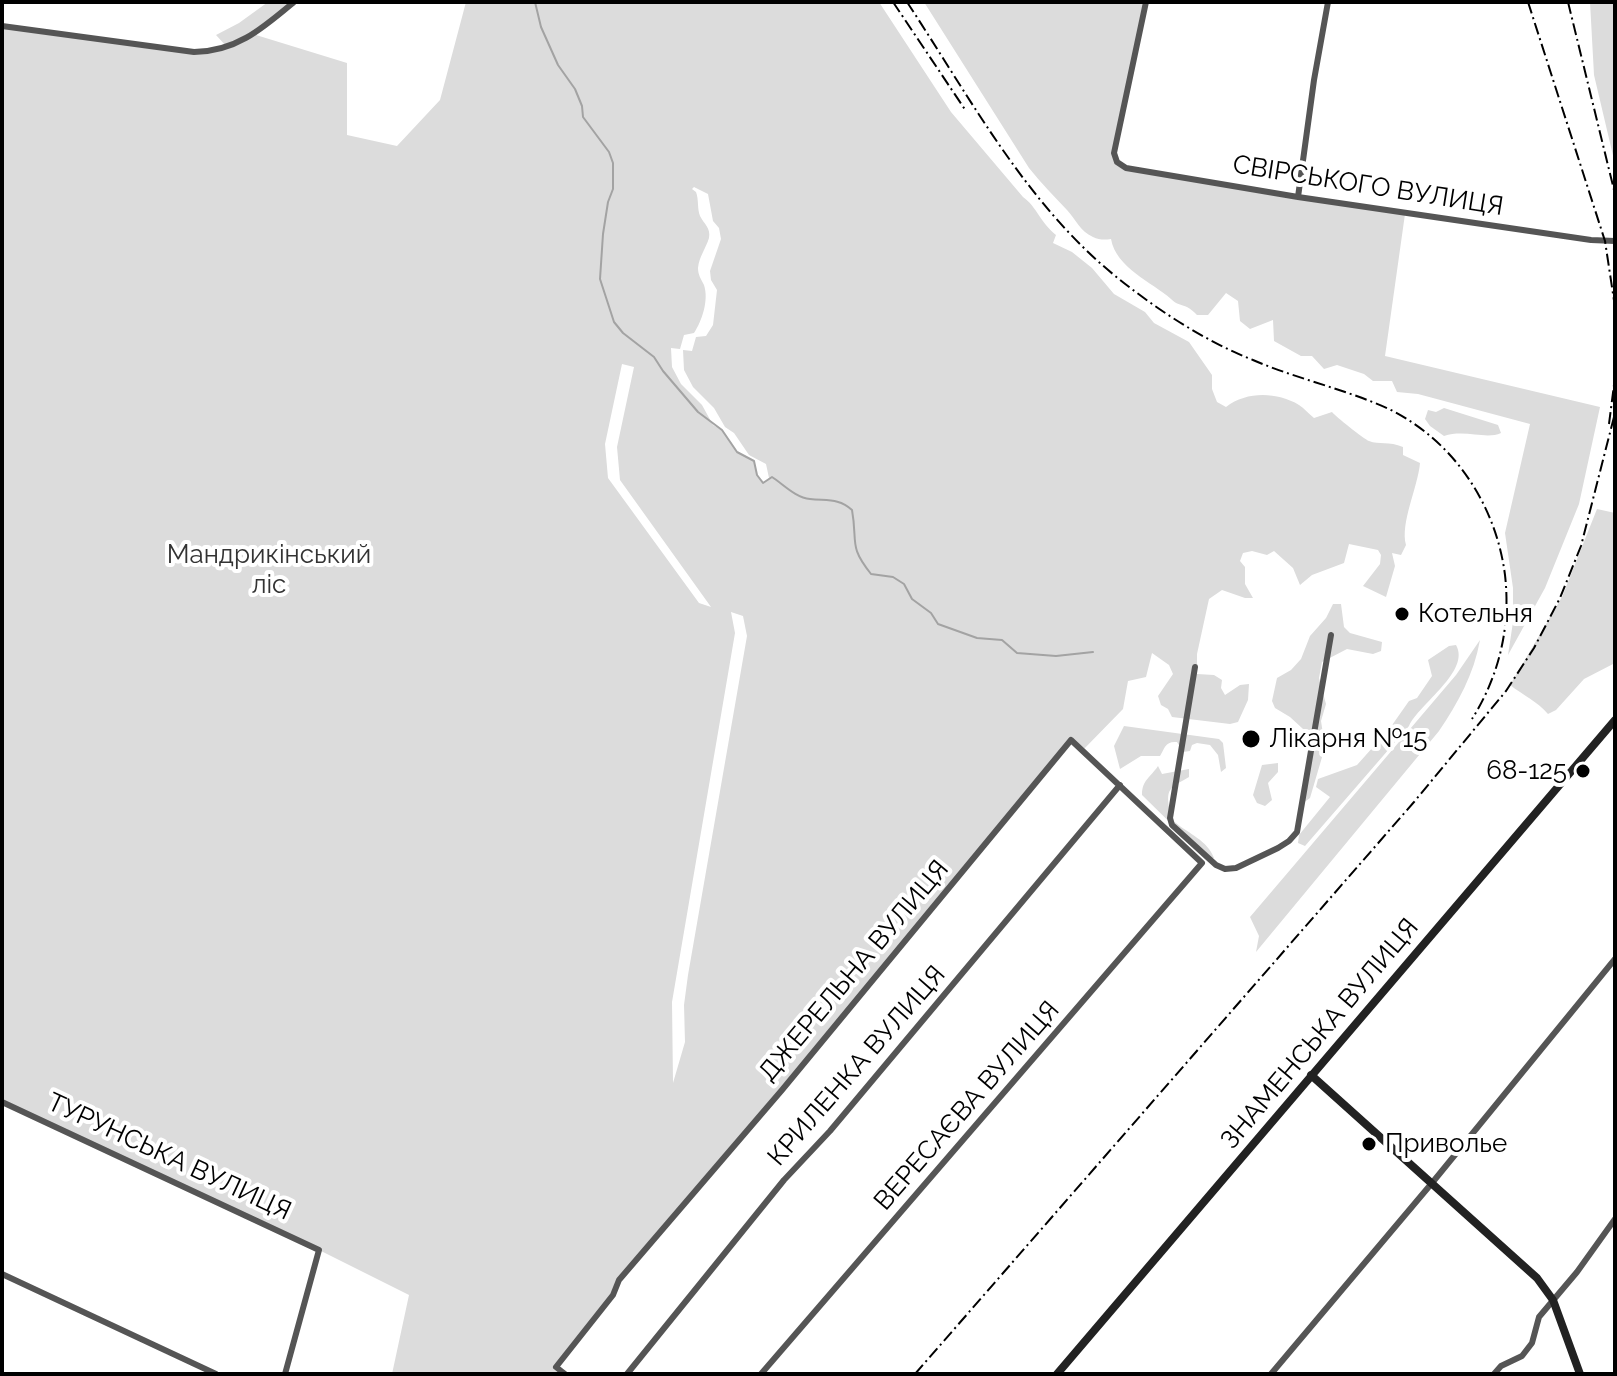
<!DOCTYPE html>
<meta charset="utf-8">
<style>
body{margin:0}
#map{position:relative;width:1617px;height:1376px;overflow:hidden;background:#fff;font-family:Raleway,sans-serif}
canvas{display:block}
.frame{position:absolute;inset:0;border:4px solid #000;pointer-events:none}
</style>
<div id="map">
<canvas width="1617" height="1376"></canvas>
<div class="frame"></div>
</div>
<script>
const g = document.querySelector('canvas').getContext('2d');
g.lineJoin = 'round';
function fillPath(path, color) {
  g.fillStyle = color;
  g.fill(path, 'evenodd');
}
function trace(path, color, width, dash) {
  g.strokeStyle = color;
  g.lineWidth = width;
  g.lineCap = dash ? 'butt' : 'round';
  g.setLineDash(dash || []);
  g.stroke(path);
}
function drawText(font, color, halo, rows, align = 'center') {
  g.font = font + ' Raleway,sans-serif';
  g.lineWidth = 8;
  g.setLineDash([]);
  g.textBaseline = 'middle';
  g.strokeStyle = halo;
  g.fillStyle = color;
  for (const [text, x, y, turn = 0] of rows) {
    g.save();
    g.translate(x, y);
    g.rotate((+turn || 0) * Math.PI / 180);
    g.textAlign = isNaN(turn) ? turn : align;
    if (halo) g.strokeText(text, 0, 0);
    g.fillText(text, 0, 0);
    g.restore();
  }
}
const green = new Path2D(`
 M 268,2 L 294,2 L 256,35 L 347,63 L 347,135 L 397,146 L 440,100 L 466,2 L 879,2 L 951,112 L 1023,197 C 1037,207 1040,222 1056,235 L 1053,243 L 1072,252 L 1092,268 L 1114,294 L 1145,312 L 1154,323 L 1189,342 L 1212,375 L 1212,389 L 1217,402 L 1226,407 C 1247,391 1277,392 1299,405 C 1304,408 1309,414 1314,418 L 1332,412 C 1335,416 1364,439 1369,441 C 1379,445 1389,441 1403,447 L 1403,455 L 1420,463 C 1418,487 1400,523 1406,545 L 1401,555 L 1392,553 L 1395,566 L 1386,597 L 1363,586 L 1380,564 L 1381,555 L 1378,550 L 1349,544 L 1344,563 L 1312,575 L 1300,585 L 1293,568 L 1274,551 L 1267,555 L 1252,551 L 1243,553 L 1240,561 L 1245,567 L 1245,584 L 1253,598 L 1245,598 L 1222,590 L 1209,599 L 1197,654 L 1197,674 L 1214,675 L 1222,680 L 1221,688 L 1225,695 L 1240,685 L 1249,684 L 1248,700 L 1238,722 L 1230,724 L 1172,717 L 1168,709 L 1161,705 L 1158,696 L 1173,674 L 1169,665 L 1152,653 L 1146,677 L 1128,681 L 1123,709 L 1082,751 L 1072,740 L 619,1280 L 613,1295 L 556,1366 L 565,1374 L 392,1374 L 409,1295 L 319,1250 L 2,1102 L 2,26 L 193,52 L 226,46 L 216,35 L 239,23 ZM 694,187 L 708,194 L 713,221 L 719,228 L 721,239 L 710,271 L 711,280 L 717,290 L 713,325 L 706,336 L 696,337 L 692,351 L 683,350 L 684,370 L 693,387 L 714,408 L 725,427 L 734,433 L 749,455 L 766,464 L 769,478 L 764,482 L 757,475 L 754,461 L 737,452 L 722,430 L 713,425 L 702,405 L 681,384 L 672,367 L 671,348 L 680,349 L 684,335 L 694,333 C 702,321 709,300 704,285 C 701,279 698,275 698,268 C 699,257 706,248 709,238 C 711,228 704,224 700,216 C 697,208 699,200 696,192 L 692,189 ZM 622,364 L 634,367 L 617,447 L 620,480 L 711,607 L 699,603 L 608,478 L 605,444 ZM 731,612 L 743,616 L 747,636 L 688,975 L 684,1005 L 685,1042 L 673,1083 L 672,1002 L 735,633 Z
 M 924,2 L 1146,2 L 1114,153 L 1117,162 L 1126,168 L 1405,214 L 1385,356 L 1600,407 L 1579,504 L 1545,588 L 1508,655 L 1513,622 L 1513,588 L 1505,533 L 1530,424 L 1418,394 L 1397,392 L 1392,381 L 1373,381 L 1364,374 L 1337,365 L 1324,369 L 1312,356 L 1301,356 L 1274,341 L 1273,320 L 1250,329 L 1240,321 L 1238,301 L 1226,293 L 1208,315 L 1197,315 C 1185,302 1180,308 1171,299 C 1152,282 1116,268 1111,239 C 1105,240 1099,240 1093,237 C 1080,231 1076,220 1067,210 C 1054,196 1041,183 1029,168 Z
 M 1590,2 L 1615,2 L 1615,164 L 1594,75 Z
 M 1444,408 L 1498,425 L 1501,433 C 1486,440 1465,429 1444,436 L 1430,426 L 1425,419 L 1428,410 L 1436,412 Z
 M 1597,509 L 1615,513 L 1615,663 L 1584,679 L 1556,710 L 1548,714 C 1538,702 1523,695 1510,685 L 1562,597 Z
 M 1333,604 L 1341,604 L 1344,627 L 1350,633 L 1382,642 L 1381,651 L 1373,654 L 1347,649 L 1322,662 L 1319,678 L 1326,704 L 1321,721 L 1325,747 L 1310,798 L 1303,803 L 1315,740 L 1290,717 L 1275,708 L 1272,701 L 1277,678 L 1291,670 L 1301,659 L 1310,636 L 1326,618 Z
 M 1480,640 C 1474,674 1458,703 1439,731 L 1256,952 L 1259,936 L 1250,917 L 1456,675 Z
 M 1456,645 C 1471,671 1419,704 1409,726 L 1305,846 L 1298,843 L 1299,835 L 1330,797 L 1316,787 L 1318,779 L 1357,765 L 1390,728 L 1409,701 L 1417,698 L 1432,676 L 1428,660 L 1449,646 Z
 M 1124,726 L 1219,739 L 1223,743 L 1226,768 L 1221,772 L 1218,755 L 1210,745 L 1197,743 L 1192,745 L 1190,751 L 1183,752 L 1177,742 C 1165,741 1165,748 1160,756 L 1141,756 L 1120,769 L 1114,746 Z
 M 1278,763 L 1278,772 L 1268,783 L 1272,800 L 1265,806 L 1257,803 L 1253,795 L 1262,765 Z
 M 1158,766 L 1162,774 L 1189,769 L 1189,777 C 1170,788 1165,788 1170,812 C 1172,819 1169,818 1176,823 C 1189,834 1207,840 1214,858 L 1206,858 L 1142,795 C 1142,780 1150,778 1158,766 Z`);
const stream = new Path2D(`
 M 535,2 L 541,27 L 558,65 L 575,89 L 582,106 L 583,117 L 609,152 L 613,163 L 613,189 L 608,202 L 603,234 L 600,279 L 614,322 L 623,333 L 654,357 L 663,371 L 698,412 L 722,430 L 737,452 L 754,461 L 757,475 L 763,483 L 772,477 C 783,484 796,498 810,499 C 827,501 839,498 852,510 C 858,543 848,545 871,574 L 893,577 L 904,584 L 912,599 L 931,613 L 938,624 L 977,638 L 1002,640 L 1017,653 L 1056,656 L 1093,652`);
const street = new Path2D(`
 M 1146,2 L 1114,153 L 1117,162 L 1126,168 L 1298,197 L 1591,240 L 1615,241
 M 2,26 L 194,52 C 236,52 263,28 294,2
 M 1298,197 L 1314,80 L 1328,2
 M 1195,667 L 1170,818 L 1172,825 L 1216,865 L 1225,869 L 1236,868 L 1278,848 L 1289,841 L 1297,832 L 1331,635
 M 2,1102 L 319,1250 L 285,1374
 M 2,1274 L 216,1374
 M 565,1374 L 556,1367 L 613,1295 L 619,1280 L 782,1090 L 1071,740 L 1202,863 L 761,1374
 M 627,1374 L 784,1180 L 830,1131 L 1120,785
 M 1271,1374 L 1432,1183 L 1615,959
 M 1494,1374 L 1501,1366 L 1522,1356 L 1532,1343 L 1539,1317 L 1577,1272 L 1615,1219`);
const secondary = new Path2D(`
 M 1311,1075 L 1537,1278 L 1553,1300 L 1580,1374
 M 1057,1374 L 1615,720`);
const rail = new Path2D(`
 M 893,2 L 966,111
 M 907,2 C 971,99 1027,206 1119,279 C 1159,311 1205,341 1253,360 C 1297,379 1345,389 1389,409 C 1454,441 1496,505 1505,575 C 1511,627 1499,676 1472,719
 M 1528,2 L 1605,241 L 1615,307
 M 1568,2 L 1615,194
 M 1609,424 L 1615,377
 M 915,1374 L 1414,802 L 1506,691 L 1534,648 L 1560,598 L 1581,546 L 1615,413`);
const markers = [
 [1402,614,8,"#000"],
 [1251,739,10,"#000"],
 [1583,771,8,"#000"],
 [1369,1144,8,"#000"]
];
const streetNames = [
 ["СВІРСЬКОГО ВУЛИЦЯ",1368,186,9],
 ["ДЖЕРЕЛЬНА ВУЛИЦЯ",854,971,-50],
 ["ЗНАМЕНСЬКА ВУЛИЦЯ",1320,1034,-50],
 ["КРИЛЕНКА ВУЛИЦЯ",857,1066,-49],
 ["ВЕРЕСАЄВА ВУЛИЦЯ",967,1106,-49],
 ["ТУРУНСЬКА ВУЛИЦЯ",169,1157,25]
];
const parkNames = [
 ["Мандрикінський",269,555],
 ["ліс",269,585]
];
const poiNames = [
 ["Котельня",1418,614],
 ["Лікарня №15",1269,739],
 ["68-125",1567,771,"right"],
 ["Приволье",1385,1144]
];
fillPath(green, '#dcdcdc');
trace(stream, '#a3a3a3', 2);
trace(street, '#555', 6);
trace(secondary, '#222', 8);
trace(rail, '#000', 2, [12, 4, 2, 4]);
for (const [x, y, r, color] of markers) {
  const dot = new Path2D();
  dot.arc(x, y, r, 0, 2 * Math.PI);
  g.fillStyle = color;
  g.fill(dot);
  trace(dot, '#fff', 3);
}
drawText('26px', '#000', '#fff', streetNames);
drawText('26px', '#333', '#fff', parkNames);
drawText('26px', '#000', '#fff', poiNames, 'left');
</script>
